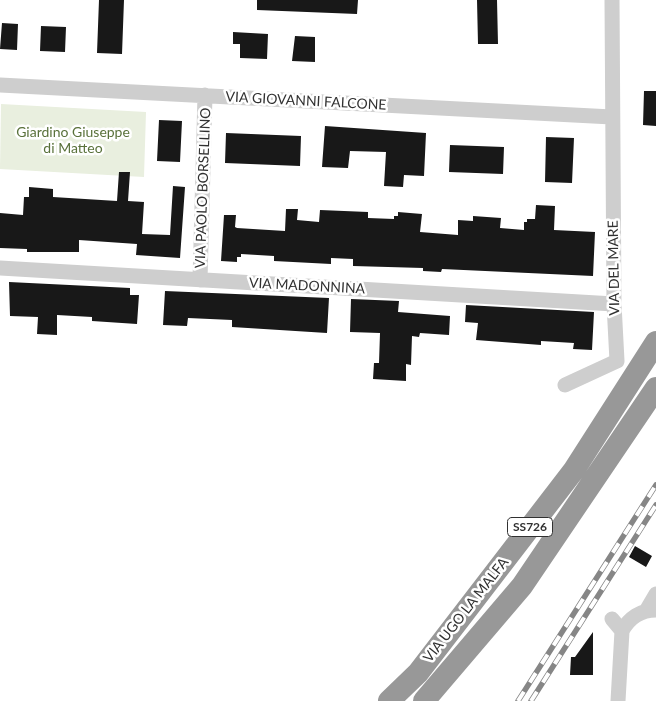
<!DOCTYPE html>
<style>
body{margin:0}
canvas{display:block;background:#fff}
</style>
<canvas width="656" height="701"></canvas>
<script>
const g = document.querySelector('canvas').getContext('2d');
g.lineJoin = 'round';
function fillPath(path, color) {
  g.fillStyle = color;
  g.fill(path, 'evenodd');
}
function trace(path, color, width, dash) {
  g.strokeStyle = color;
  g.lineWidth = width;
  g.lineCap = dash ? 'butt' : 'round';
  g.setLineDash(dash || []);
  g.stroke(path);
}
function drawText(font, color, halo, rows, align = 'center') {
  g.font = font + ' Lato,sans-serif';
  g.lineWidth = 5;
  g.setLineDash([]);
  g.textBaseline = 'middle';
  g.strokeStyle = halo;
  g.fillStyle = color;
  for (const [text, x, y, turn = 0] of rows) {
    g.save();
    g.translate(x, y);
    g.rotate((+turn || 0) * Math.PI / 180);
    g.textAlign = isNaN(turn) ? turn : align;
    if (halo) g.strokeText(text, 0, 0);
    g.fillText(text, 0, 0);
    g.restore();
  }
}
const green = new Path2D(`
 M 1,104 L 146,112 L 144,177 L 0,169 Z`);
const building = new Path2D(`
 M 99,0 L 124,0 L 122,54 L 97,53 Z
 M 257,0 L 358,0 L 357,14 L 257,10 Z
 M 477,0 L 497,0 L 498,44 L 478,44 Z
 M 2,23 L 18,24 L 17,50 L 0,49 Z
 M 41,26 L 66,27 L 65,52 L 40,51 Z
 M 233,32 L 268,34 L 267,59 L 240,58 L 240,44 L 233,44 Z
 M 295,36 L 315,37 L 315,62 L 292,61 Z
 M 644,91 L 656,91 L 656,126 L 643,125 Z
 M 159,120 L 182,121 L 180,162 L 157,161 Z
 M 325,126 L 426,133 L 424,176 L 404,175 L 403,187 L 384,186 L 386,152 L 350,151 L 348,168 L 322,167 Z
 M 226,133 L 301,136 L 300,166 L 225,163 Z
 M 546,137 L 574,138 L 572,183 L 545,182 Z
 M 450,145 L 504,147 L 503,174 L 449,172 Z
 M 119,172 L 130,172 L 128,201 L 144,202 L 142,234 L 170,235 L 173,186 L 185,187 L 180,258 L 136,255 L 137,244 L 79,240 L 79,252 L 27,252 L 27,249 L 0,248 L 0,213 L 23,215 L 24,197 L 29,197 L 29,187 L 53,189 L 53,197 L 117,201 Z
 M 536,205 L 555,206 L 554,230 L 595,232 L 593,276 L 442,269 L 441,272 L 423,271 L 423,268 L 353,266 L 353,259 L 331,258 L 331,264 L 274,261 L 274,256 L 241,254 L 241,257 L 237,257 L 237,262 L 221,261 L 224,215 L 236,215 L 235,227 L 237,228 L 285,231 L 286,209 L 298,209 L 297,220 L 319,222 L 320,210 L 368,212 L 368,218 L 394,219 L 394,216 L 398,216 L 398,212 L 422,214 L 420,232 L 458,235 L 458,220 L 473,221 L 473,216 L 501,218 L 500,228 L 524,230 L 524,222 L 527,222 L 527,219 L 535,219 Z
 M 9,282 L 130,288 L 130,295 L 139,295 L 137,324 L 92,321 L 92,317 L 57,315 L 57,335 L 37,334 L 38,317 L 10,316 Z
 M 165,291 L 329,298 L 327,333 L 232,327 L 232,320 L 188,318 L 187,326 L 163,325 Z
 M 351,299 L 399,301 L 398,312 L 450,316 L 449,335 L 420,333 L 419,337 L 412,336 L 411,365 L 406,364 L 406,381 L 373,379 L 374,363 L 379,363 L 380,333 L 350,332 Z
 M 466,305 L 594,312 L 592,350 L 573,349 L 574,343 L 541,341 L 541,345 L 476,340 L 478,323 L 465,322 Z
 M 635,546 L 652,556 L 646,567 L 629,557 Z
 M 593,632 L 593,675 L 570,675 L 571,657 L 575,657 Z`);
const minor = new Path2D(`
 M 0,85 L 612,117
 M 0,268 L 614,304
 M 200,280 L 205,95
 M 565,385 L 617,361 L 614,304 L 612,0
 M 646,611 L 656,594
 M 612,619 L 622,631
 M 618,701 L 622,631 C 629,618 641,610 656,610`);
const highway = new Path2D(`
 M 389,701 L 418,673 L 574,470 L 656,342
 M 424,701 L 522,586 L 656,388`);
const rail = new Path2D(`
 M 518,701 L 656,485
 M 531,701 L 656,505`);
const shields = [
 [530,527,45]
];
const shieldNames = [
 ["SS726",530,527]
];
const streetNames = [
 ["VIA GIOVANNI FALCONE",306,101,3],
 ["VIA PAOLO BORSELLINO",203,188,-88],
 ["VIA DEL MARE",614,268,-91],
 ["VIA MADONNINA",307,286,3],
 ["VIA UGO LA MALFA",466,610,-52]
];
const parkNames = [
 ["Giardino Giuseppe",73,132],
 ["di Matteo",73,148]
];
fillPath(green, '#e9efdf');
fillPath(building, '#181818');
trace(minor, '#cecece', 15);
trace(highway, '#989898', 22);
trace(rail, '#868686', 5.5);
trace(rail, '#fff', 4, [11]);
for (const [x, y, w] of shields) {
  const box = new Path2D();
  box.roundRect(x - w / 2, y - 9.5, w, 19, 4);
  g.fillStyle = '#fff';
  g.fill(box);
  trace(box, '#313131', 1);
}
drawText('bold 12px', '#313131', null, shieldNames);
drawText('14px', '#313131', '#fff', streetNames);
drawText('14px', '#59713a', '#fff', parkNames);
</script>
